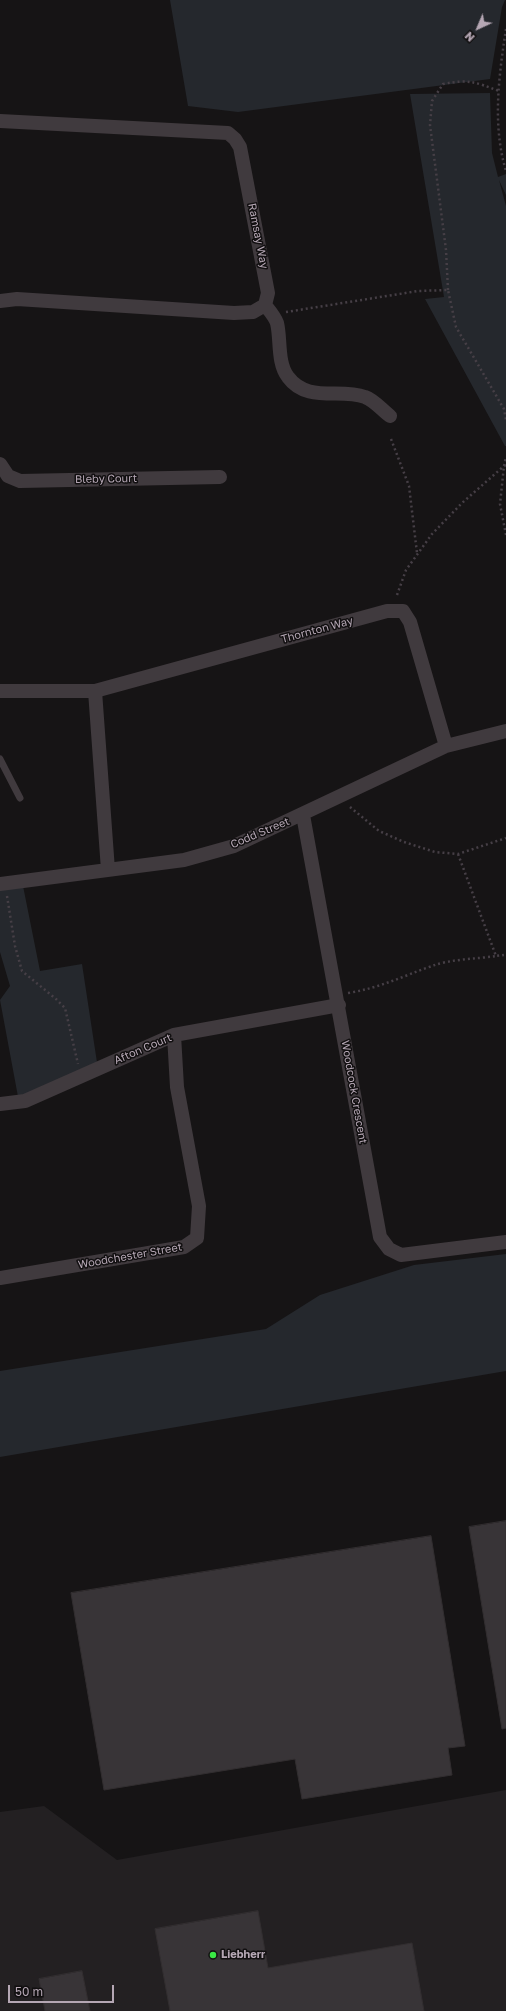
<!DOCTYPE html>
<style>
body{margin:0}
#map{position:relative;width:506px;height:2011px;overflow:hidden;background:#161415;font-family:"Golos Text",sans-serif}
canvas{display:block}
.north{position:absolute;left:458px;top:8px;width:40px;height:40px;-webkit-text-stroke:3px #110f10;paint-order:stroke;rotate:224deg;font-size:11px;font-weight:700;line-height:16px;text-align:center;color:#b5a7b4}
.north::after{content:'';display:block;margin:auto;width:14px;height:18px;background:#b5a7b4;clip-path:polygon(50% 0,100% 100%,50% 72%,0 100%)}
.scale{position:absolute;left:8px;top:1985px;width:106px;height:18px;box-sizing:border-box;border:2px solid #b5a7b4;border-top:0;padding-left:5px;font-size:12px;line-height:14px;white-space:nowrap;color:#b5a7b4;-webkit-text-stroke:3px #110f10;paint-order:stroke}
</style>
<div id="map">
<canvas width="506" height="2011"></canvas>
<div class="north">N</div>
<div class="scale">50 m</div>
</div>
<script>
const g = document.querySelector('canvas').getContext('2d');
g.lineJoin = 'round';
function fillPath(path, color) {
  g.fillStyle = color;
  g.fill(path, 'evenodd');
}
function trace(path, color, width, dash) {
  g.strokeStyle = color;
  g.lineWidth = width;
  g.lineCap = dash ? 'butt' : 'round';
  g.setLineDash(dash || []);
  g.stroke(path);
}
function drawText(font, color, halo, rows, align = 'center') {
  g.font = font + ' "Golos Text",sans-serif';
  g.lineWidth = 3;
  g.setLineDash([]);
  g.textBaseline = 'middle';
  g.strokeStyle = halo;
  g.fillStyle = color;
  for (const [text, x, y, turn = 0] of rows) {
    g.save();
    g.translate(x, y);
    g.rotate((+turn || 0) * Math.PI / 180);
    g.textAlign = isNaN(turn) ? turn : align;
    if (halo) g.strokeText(text, 0, 0);
    g.fillText(text, 0, 0);
    g.restore();
  }
}
const built = new Path2D(`
 M 506,1790 L 506,2011 L 0,2011 L 0,1812 L 44,1806 L 117,1860 Z`);
const green = new Path2D(`
 M 170,0 L 505,0 L 502,7 L 490,79 L 238,112 L 188,106 Z
 M 490,93 L 492,153 L 498,177 L 506,174 L 506,195 L 499,180 L 506,206 L 506,446 L 505,446 L 425,299 L 444,297 L 410,94 Z
 M 22,881 L 40,971 L 82,964 L 98,1069 L 19,1102 L 0,1000 L 10,986 L 0,952 L 0,884 Z
 M 506,1254 L 506,1371 L 0,1457 L 0,1371 L 266,1329 L 320,1295 L 414,1265 Z`);
const building = new Path2D(`
 M 506,1521 L 506,1728 L 502,1729 L 469,1527 Z
 M 431,1536 L 465,1746 L 448,1748 L 452,1775 L 302,1799 L 295,1759 L 104,1790 L 71,1593 Z
 M 258,1911 L 268,1968 L 412,1943 L 424,2011 L 170,2011 L 155,1929 Z
 M 82,1971 L 90,2011 L 45,2011 L 39,1979 Z`);
const path = new Path2D(`
 M 506,29 C 499,75 492,125 506,171
 M 448,290 L 446,250 L 430,125 L 432,101 L 443,84 C 469,79 475,82 499,91
 M 286,312 L 418,291 L 448,290 L 456,327 L 504,409 L 506,420
 M 391,439 L 409,486 L 417,553
 M 506,465 L 504,466 L 500,504 L 506,535
 M 397,595 L 406,570 L 432,534 L 462,503 L 504,466 L 506,457
 M 350,807 L 379,831 L 404,842 L 435,852 L 458,854 L 506,838
 M 458,854 L 496,956 L 504,955
 M 7,896 L 15,946 L 22,971 L 56,999 L 65,1008 L 78,1064
 M 348,993 C 380,988 403,976 432,966 C 450,959 477,959 496,956`);
const lane = new Path2D(`
 M 0,759 L 20,798`);
const street = new Path2D(`
 M 0,121 L 228,133 L 235,139 L 240,147 L 268,293 L 265,305 L 253,312 L 234,313 L 17,299 L 0,301
 M 265,305 C 269,310 275,317 277,323 C 281,339 277,363 288,377 C 307,403 340,388 365,397 C 374,400 382,410 390,416
 M 0,464 L 8,476 L 20,481 L 220,477
 M 0,691 L 95,691 L 387,611 L 403,611 L 410,622 L 446,746
 M 95,691 L 108,870
 M 303,815 L 380,1237 L 389,1249 L 401,1255 L 506,1242
 M 0,884 L 184,860 L 234,846 L 446,746 L 506,731
 M 0,1104 L 25,1101 L 174,1035 L 339,1005
 M 0,1278 L 184,1247 L 197,1238 L 199,1206 L 177,1087 L 174,1035`);
const markers = [
 [213,1955,4,"#3ae845"]
];
const streetNames = [
 ["Ramsay Way",258,236,79],
 ["Bleby Court",106,479,-1],
 ["Thornton Way",317,630,-15],
 ["Codd Street",260,833,-23],
 ["Afton Court",143,1049,-23],
 ["Woodcock Crescent",354,1092,80],
 ["Woodchester Street",130,1256,-10]
];
const poiNames = [
 ["Liebherr",221,1955]
];
fillPath(built, '#232022');
fillPath(green, '#25282d');
fillPath(building, '#383437');
trace(building, '#322e30', 1);
trace(path, '#463f46', 2.5, [2, 3]);
trace(lane, '#403a3e', 7);
trace(street, '#403a3e', 14);
for (const [x, y, r, color] of markers) {
  const dot = new Path2D();
  dot.arc(x, y, r, 0, 2 * Math.PI);
  g.fillStyle = color;
  g.fill(dot);
  trace(dot, '#110f10', 1.5);
}
drawText('11px', '#b5a7b4', '#110f10', streetNames);
drawText('bold 11px', '#b5a7b4', '#110f10', poiNames, 'left');
</script>
